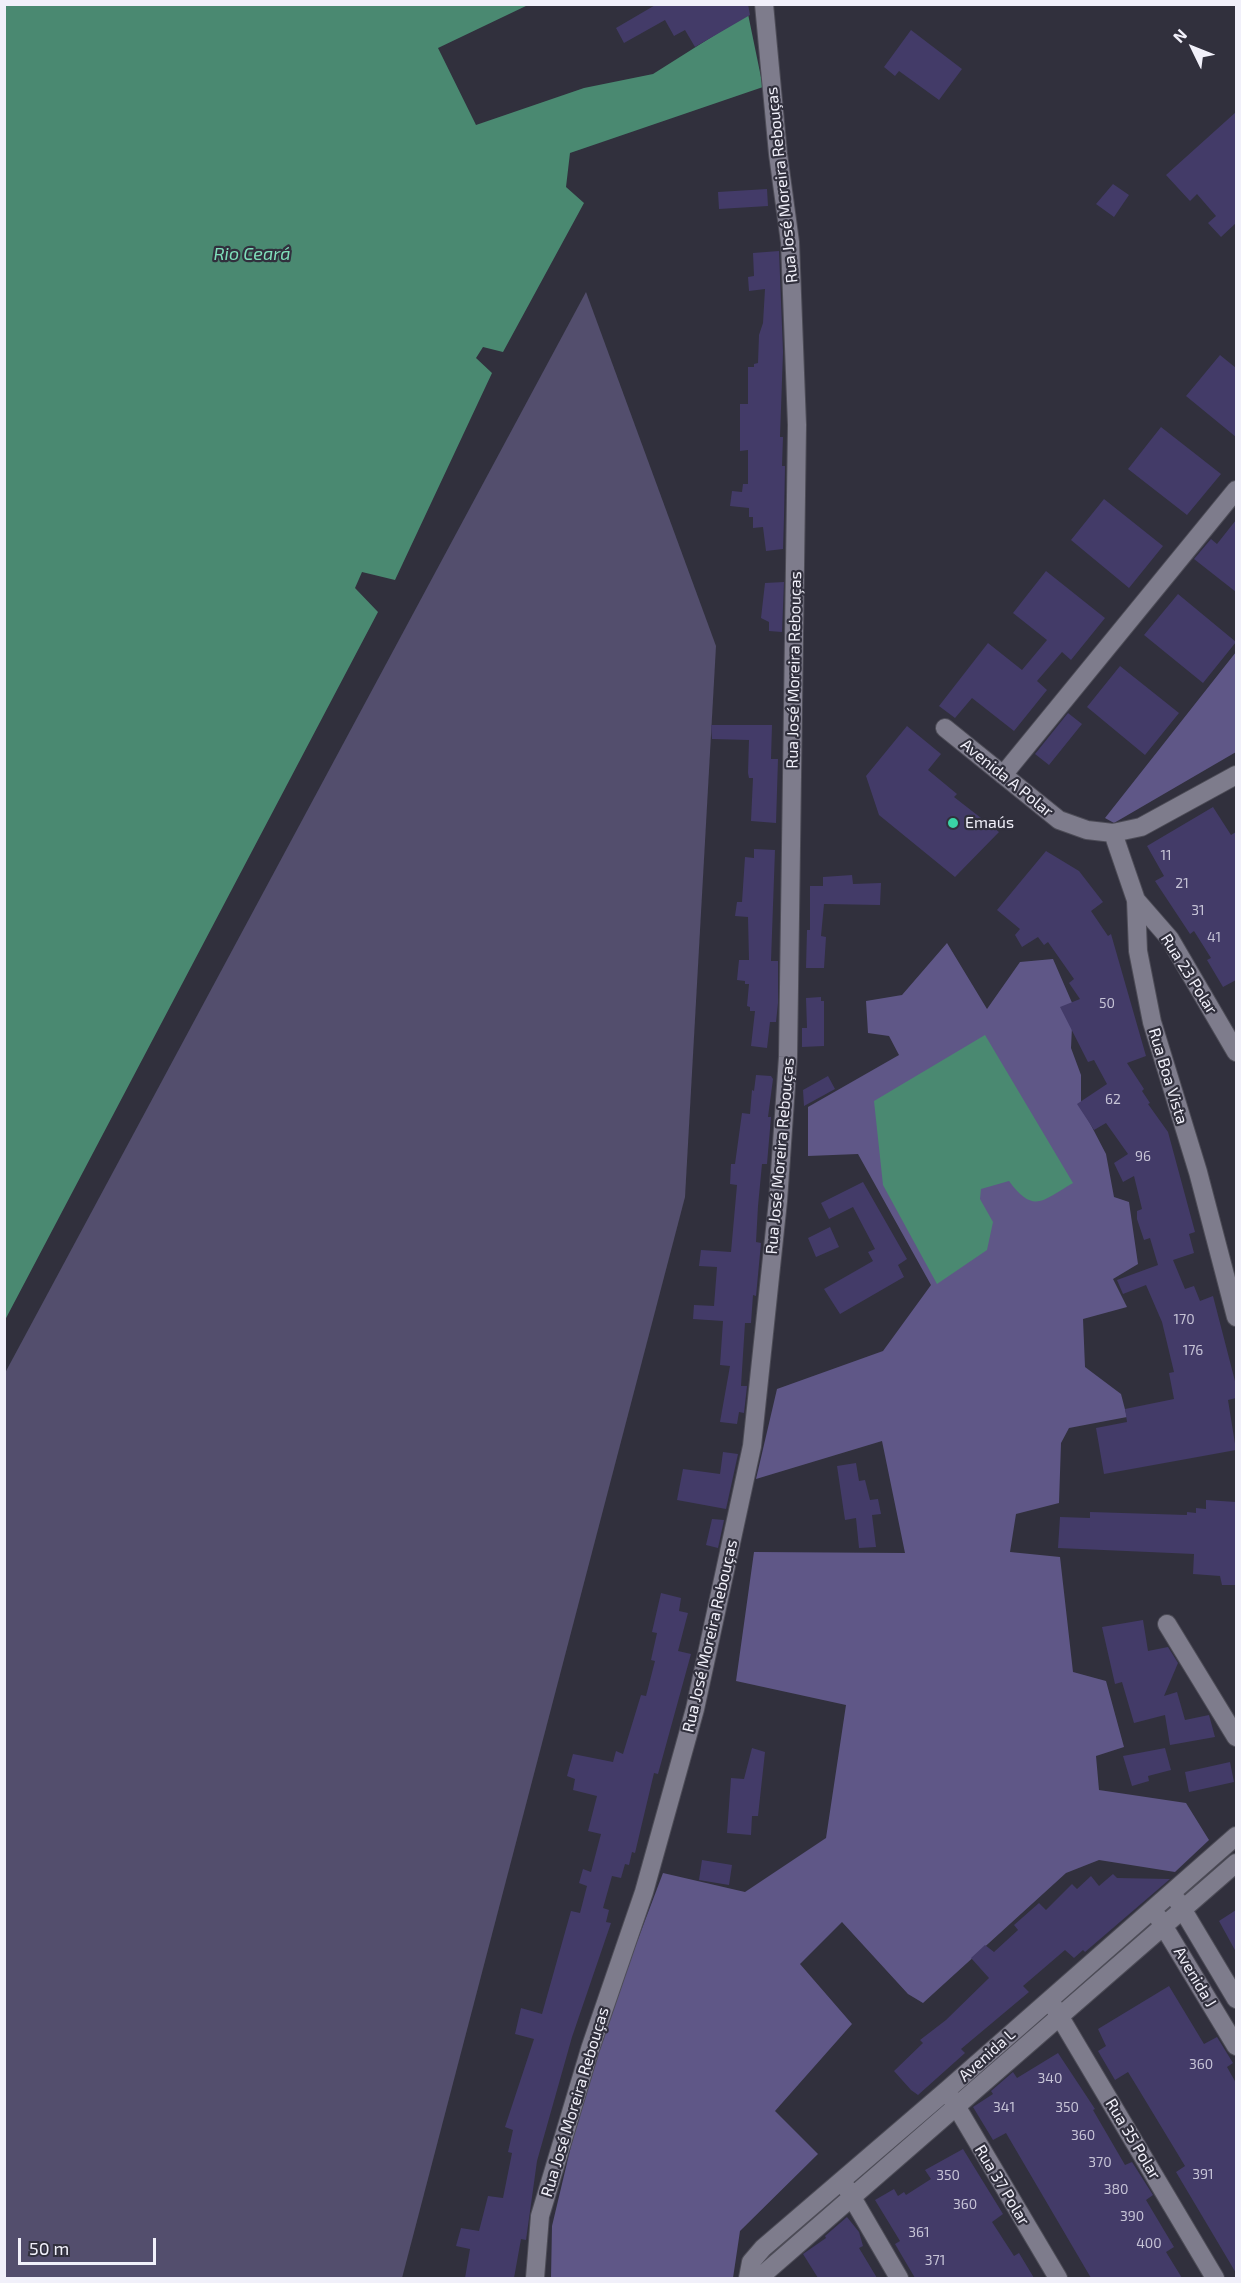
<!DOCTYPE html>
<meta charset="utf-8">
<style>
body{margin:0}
#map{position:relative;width:1241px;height:2283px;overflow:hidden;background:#31303d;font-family:"Exo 2",sans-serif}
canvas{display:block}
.frame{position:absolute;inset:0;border:6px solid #f1f0fa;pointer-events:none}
.north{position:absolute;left:1163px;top:18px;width:60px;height:60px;-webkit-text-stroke:4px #31303d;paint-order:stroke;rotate:313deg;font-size:16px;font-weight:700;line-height:24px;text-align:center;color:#f1f0fa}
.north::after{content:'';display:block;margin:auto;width:21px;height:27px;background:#f1f0fa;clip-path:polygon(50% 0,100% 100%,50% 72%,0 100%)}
.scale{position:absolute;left:18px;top:2238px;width:138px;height:27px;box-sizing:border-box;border:3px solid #f1f0fa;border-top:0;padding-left:8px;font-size:18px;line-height:21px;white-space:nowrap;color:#f1f0fa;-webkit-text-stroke:4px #31303d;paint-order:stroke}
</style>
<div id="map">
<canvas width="1241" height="2283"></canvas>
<div class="frame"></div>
<div class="north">N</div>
<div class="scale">50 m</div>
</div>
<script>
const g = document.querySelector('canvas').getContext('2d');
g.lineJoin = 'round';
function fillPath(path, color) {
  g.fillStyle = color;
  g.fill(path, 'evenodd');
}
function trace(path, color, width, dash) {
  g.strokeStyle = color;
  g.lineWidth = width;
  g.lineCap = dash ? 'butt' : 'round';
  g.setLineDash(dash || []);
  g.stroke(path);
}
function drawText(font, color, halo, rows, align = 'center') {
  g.font = font + ' "Exo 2",sans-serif';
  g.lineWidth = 4.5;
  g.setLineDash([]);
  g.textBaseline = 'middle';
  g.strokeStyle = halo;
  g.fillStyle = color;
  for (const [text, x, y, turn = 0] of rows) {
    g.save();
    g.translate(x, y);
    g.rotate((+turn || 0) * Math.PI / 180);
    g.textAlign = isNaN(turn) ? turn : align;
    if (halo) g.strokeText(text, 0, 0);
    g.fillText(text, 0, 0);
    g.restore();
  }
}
const green = new Path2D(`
 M 586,292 L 716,646 L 685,1197 L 402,2278 L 5,2278 L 5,1373 Z`);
const forest = new Path2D(`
 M 1236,652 L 1236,752 L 1114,823 L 1105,818 Z
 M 947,943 L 987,1009 L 1020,962 L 1053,959 L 1073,1005 L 1071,1048 L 1081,1075 L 1081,1106 L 1106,1154 L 1114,1197 L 1129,1202 L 1138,1264 L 1113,1279 L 1127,1307 L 1083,1319 L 1085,1367 L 1121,1394 L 1127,1417 L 1069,1428 L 1061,1443 L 1059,1503 L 1016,1514 L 1010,1552 L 1060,1557 L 1073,1672 L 1106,1681 L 1124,1747 L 1096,1756 L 1099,1790 L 1186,1803 L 1209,1840 L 1175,1872 L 1099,1860 L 1066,1873 L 923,2003 L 908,1994 L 842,1922 L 800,1964 L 852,2024 L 775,2111 L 818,2154 L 740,2231 L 733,2278 L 551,2278 L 552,2226 L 590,2066 L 663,1873 L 745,1892 L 826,1838 L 846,1705 L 736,1681 L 754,1552 L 905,1553 L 882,1441 L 756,1479 L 777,1389 L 883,1351 L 931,1285 L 858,1154 L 808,1156 L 808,1107 L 899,1055 L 889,1036 L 868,1033 L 866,1001 L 902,995 Z`);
const water = new Path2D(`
 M 5,5 L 528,5 L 438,48 L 476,125 L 584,88 L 653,74 L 748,14 L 763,87 L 570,153 L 566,187 L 584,203 L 503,352 L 483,347 L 476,358 L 492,373 L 395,580 L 362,572 L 355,588 L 378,612 L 5,1320 Z
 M 985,1035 L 1073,1183 C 1043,1200 1034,1215 1009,1181 L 981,1189 L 980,1199 L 993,1222 L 987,1250 L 937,1284 L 883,1185 L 874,1101 Z`);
const building = new Path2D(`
 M 657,4 L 748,4 L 750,15 L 695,47 L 685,30 L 674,36 L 665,20 L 624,43 L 616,28 Z
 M 911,30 L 962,69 L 939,100 L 899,71 L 895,76 L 884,67 Z
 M 1236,112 L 1236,223 L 1221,237 L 1208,223 L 1216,216 L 1197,194 L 1190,201 L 1166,175 Z
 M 1113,184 L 1129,195 L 1114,217 L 1096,204 Z
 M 767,189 L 768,206 L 719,209 L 718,192 Z
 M 779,251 L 783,352 L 780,437 L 783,437 L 782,466 L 785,466 L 784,517 L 783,549 L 766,551 L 763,527 L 753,528 L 753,517 L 749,517 L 749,508 L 730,506 L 732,491 L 742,492 L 743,484 L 748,484 L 748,450 L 740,451 L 740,404 L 748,404 L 748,367 L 754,367 L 754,364 L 758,363 L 759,335 L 763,323 L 765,289 L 749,291 L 748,277 L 754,276 L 753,253 Z
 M 1220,355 L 1236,368 L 1236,437 L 1186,396 Z
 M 1161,427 L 1221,474 L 1187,515 L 1128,469 Z
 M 1104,499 L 1163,546 L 1129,588 L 1071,540 Z
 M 1236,520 L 1236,592 L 1194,559 L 1211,539 L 1217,544 Z
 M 1046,571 L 1105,618 L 1071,660 L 1062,652 L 1037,681 L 1047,690 L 1014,731 L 972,698 L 955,718 L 939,706 L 988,643 L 1022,670 L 1047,640 L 1013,613 Z
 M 784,582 L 782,632 L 769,631 L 769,622 L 761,618 L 765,583 Z
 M 1178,594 L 1236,642 L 1203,683 L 1144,635 Z
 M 1120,666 L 1179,713 L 1145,755 L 1087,707 Z
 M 1068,713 L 1082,724 L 1049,765 L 1035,754 Z
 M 711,725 L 772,725 L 771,759 L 778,759 L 776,823 L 751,821 L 753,778 L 749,778 L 748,773 L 749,740 L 712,739 Z
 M 907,726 L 941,754 L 928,770 L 957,794 L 954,797 L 999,832 L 955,877 L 879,815 L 866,776 Z
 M 1213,807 L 1231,835 L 1236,832 L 1236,980 L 1223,987 L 1207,960 L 1211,958 L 1194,931 L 1190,934 L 1155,881 L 1164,876 L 1147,846 Z
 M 754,849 L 775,850 L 771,961 L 778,961 L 778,1003 L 776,1022 L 770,1022 L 767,1048 L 751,1046 L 755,1011 L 750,1011 L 750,1007 L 747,1006 L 749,984 L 745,984 L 745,981 L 737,980 L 739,960 L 749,960 L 748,917 L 735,916 L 737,902 L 742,902 L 745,857 L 754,858 Z
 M 1046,851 L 1079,871 L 1103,902 L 1091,911 L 1108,936 L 1111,934 L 1146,1056 L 1127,1063 L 1144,1089 L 1142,1091 L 1150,1103 L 1148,1104 L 1168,1132 L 1195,1232 L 1189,1234 L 1194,1253 L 1173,1260 L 1185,1289 L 1194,1286 L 1200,1301 L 1213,1296 L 1236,1385 L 1236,1398 L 1228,1400 L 1236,1450 L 1104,1474 L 1096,1428 L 1127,1422 L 1125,1409 L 1174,1399 L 1169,1373 L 1174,1372 L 1162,1322 L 1146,1285 L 1123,1294 L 1117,1280 L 1158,1265 L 1150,1238 L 1144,1240 L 1137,1219 L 1137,1211 L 1142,1209 L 1134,1176 L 1123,1182 L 1114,1163 L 1128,1154 L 1106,1123 L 1094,1130 L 1077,1104 L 1107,1084 L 1094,1060 L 1088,1062 L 1060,1007 L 1080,999 L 1069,983 L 1074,979 L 1048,942 L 1044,945 L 1038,937 L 1022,947 L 1015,935 L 1020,929 L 997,910 Z
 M 852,875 L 853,884 L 881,883 L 880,905 L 824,904 L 821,936 L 826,937 L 824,968 L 806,968 L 807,930 L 810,930 L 810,886 L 823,886 L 823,877 Z
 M 821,997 L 821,1001 L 824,1001 L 824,1046 L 802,1047 L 802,1028 L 807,1028 L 806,998 Z
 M 756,1075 L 771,1076 L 773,1079 L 768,1117 L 771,1117 L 767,1164 L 762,1164 L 758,1206 L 756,1242 L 761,1243 L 756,1296 L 753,1295 L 751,1323 L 745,1323 L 741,1386 L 747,1386 L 744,1413 L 739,1412 L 737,1424 L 720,1422 L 730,1366 L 720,1365 L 723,1321 L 693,1319 L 694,1305 L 714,1306 L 717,1267 L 699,1266 L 701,1250 L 731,1252 L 737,1185 L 730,1184 L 731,1164 L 735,1164 L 742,1113 L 750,1114 L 752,1090 L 754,1091 Z
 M 828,1076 L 835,1089 L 804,1106 L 803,1090 Z
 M 863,1182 L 907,1259 L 898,1265 L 904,1277 L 840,1314 L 824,1289 L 873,1261 L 868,1252 L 875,1249 L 853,1207 L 829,1219 L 821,1203 Z
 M 830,1227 L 839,1247 L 816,1257 L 808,1238 Z
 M 723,1452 L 738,1454 L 726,1509 L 677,1500 L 683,1469 L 720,1474 Z
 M 856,1463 L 859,1481 L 865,1480 L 870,1500 L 878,1499 L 881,1514 L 872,1515 L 876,1547 L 859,1548 L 856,1518 L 845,1520 L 837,1466 Z
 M 1206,1500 L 1236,1502 L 1236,1585 L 1222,1585 L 1220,1576 L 1193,1574 L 1194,1554 L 1058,1548 L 1060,1517 L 1090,1518 L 1090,1512 L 1187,1515 L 1187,1512 L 1196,1513 L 1196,1508 L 1206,1509 Z
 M 712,1519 L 724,1520 L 718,1548 L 706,1545 Z
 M 661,1593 L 681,1598 L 679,1611 L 688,1613 L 678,1651 L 691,1654 L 658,1774 L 654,1773 L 635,1853 L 632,1852 L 629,1865 L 625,1864 L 621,1878 L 612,1876 L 603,1908 L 609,1910 L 606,1922 L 611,1923 L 572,2037 L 537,2161 L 526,2240 L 521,2239 L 514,2278 L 465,2278 L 470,2249 L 456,2246 L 461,2228 L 479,2231 L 488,2196 L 503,2198 L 512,2153 L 508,2152 L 513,2130 L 505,2127 L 534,2039 L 515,2034 L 521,2008 L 542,2014 L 571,1911 L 580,1913 L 587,1886 L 579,1883 L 583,1869 L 591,1872 L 601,1834 L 588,1831 L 597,1796 L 573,1790 L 575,1779 L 567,1776 L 573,1754 L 613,1762 L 616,1751 L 623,1754 L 641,1695 L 646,1696 L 655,1661 L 651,1660 L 657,1633 L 652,1632 Z
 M 1143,1620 L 1148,1651 L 1168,1647 L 1178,1663 L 1164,1696 L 1177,1692 L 1185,1720 L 1209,1715 L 1215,1737 L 1170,1745 L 1165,1715 L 1134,1723 L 1122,1682 L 1115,1684 L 1102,1627 Z
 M 752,1748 L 765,1752 L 758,1816 L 752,1816 L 751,1835 L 727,1833 L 731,1778 L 744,1779 Z
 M 1165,1748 L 1171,1770 L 1148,1776 L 1149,1781 L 1132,1786 L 1123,1756 Z
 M 1230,1762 L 1234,1782 L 1189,1792 L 1185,1772 Z
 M 702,1860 L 732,1865 L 729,1885 L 699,1880 Z
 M 1113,1874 L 1117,1878 L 1170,1879 L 1085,1952 L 1083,1950 L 1074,1958 L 1065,1950 L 1023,1986 L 1029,1992 L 961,2049 L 965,2053 L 918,2095 L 911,2090 L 894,2071 L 923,2043 L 920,2040 L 946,2020 L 989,1978 L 971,1958 L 985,1945 L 994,1952 L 1018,1930 L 1014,1925 L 1039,1903 L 1046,1910 L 1072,1884 L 1077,1889 L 1091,1876 L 1099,1886 Z
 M 1236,1910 L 1236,1952 L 1219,1921 Z
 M 1169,1986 L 1204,2044 L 1217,2037 L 1233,2063 L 1227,2067 L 1236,2083 L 1236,2273 L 1176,2172 L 1185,2166 L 1136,2085 L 1128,2072 L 1115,2080 L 1098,2051 L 1106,2046 L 1098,2029 Z
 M 1058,2053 L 1095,2109 L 1093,2110 L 1125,2165 L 1132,2162 L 1153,2195 L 1146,2200 L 1174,2247 L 1166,2252 L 1182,2278 L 1091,2278 L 1006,2133 L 993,2140 L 973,2107 L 993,2094 L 991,2091 L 1013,2072 L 1017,2078 Z
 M 963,2149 L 1003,2214 L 992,2222 L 1014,2256 L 1019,2253 L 1034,2278 L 915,2278 L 895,2244 L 900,2241 L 875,2200 L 894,2189 L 898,2196 L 904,2192 L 906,2195 L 931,2179 L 925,2170 Z
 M 847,2217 L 859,2232 L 863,2246 L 859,2248 L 877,2278 L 818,2278 L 803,2254 L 826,2238 L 825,2236 Z`);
const minor = new Path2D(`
 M 945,728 L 1059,820 L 1087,830 L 1113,833 L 1141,827 L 1236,775
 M 1003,775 L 1236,490
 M 1113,833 L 1136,900 L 1138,951 L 1152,1022 L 1198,1172 L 1236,1317
 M 1136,900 L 1170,939 L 1236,1052
 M 1167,1624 L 1236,1737
 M 1177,1900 L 1236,1999
 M 1158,1917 L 1236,2046
 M 1054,2007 L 1215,2278
 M 952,2099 L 1058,2278
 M 846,2187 L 899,2278
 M 535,2278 L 540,2216 L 590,2049 L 644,1892 L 695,1709 L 752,1446 L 778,1201 L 788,1057 L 797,425 L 790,242 L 778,154 L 764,4
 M 748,2278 L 751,2262 L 763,2248 L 947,2090 L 1236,1836
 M 759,2278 L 1236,1863`);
const markers = [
 [953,823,6,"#3ad4a5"]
];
const numberNames = [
 ["11",1166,855],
 ["21",1182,883],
 ["31",1198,910],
 ["41",1214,937],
 ["50",1107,1003],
 ["62",1113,1099],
 ["96",1143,1156],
 ["170",1184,1319],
 ["176",1193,1350],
 ["360",1201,2064],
 ["340",1050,2078],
 ["341",1004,2107],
 ["350",1067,2107],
 ["360",1083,2135],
 ["370",1100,2162],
 ["391",1203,2174],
 ["350",948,2175],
 ["380",1116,2189],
 ["360",965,2204],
 ["390",1132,2216],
 ["361",919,2232],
 ["400",1149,2243],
 ["371",935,2260]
];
const streetNames = [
 ["Rua José Moreira Rebouças",782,185,-96],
 ["Rua José Moreira Rebouças",794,670,-89],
 ["Avenida A Polar",1007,778,39],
 ["Rua 23 Polar",1189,974,58],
 ["Rua Boa Vista",1168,1076,73],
 ["Rua José Moreira Rebouças",780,1156,-85],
 ["Rua José Moreira Rebouças",710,1636,-77],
 ["Avenida J",1195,1977,59],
 ["Avenida L",987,2055,-42],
 ["Rua José Moreira Rebouças",575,2102,-73],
 ["Rua 35 Polar",1133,2139,59],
 ["Rua 37 Polar",1002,2185,59]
];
const poiNames = [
 ["Emaús",965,823]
];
const waterNames = [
 ["Rio Ceará",252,254]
];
fillPath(green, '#534e6d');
fillPath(forest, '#5f5787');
fillPath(water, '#4a8971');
fillPath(building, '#433b68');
trace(minor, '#4d4c57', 20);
trace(minor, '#7e7c8c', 18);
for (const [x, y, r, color] of markers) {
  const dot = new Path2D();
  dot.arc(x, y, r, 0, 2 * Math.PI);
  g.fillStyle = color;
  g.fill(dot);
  trace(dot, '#31303d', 2);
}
drawText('14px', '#c6c3d6', null, numberNames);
drawText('16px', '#f1f0fa', '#31303d', streetNames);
drawText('16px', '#f1f0fa', '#31303d', poiNames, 'left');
drawText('italic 18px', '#7fdfbb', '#31303d', waterNames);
</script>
